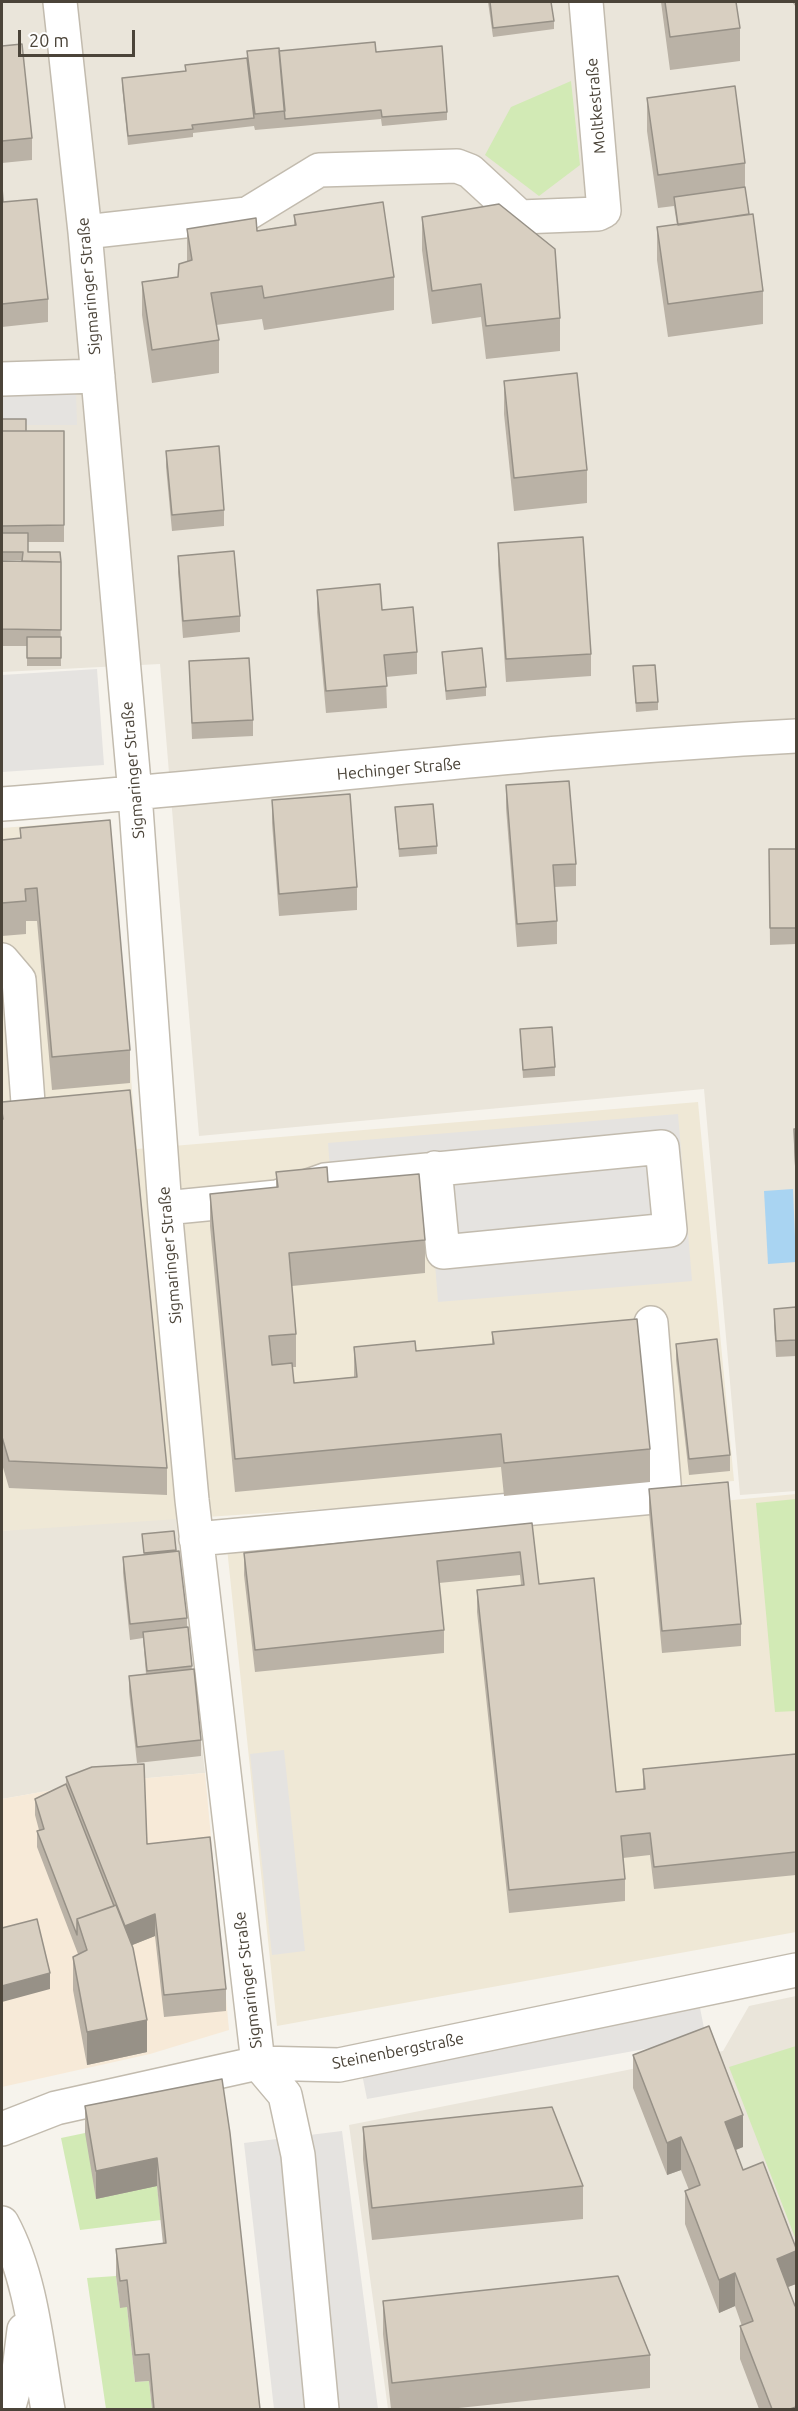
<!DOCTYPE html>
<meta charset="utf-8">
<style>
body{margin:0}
#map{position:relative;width:798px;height:2411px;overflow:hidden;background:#f6f3ec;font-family:Ubuntu,sans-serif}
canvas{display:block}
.frame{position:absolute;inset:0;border:3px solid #4b4439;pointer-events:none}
.scale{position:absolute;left:18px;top:30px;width:117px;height:27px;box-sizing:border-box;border:3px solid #4b4439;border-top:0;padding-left:8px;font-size:18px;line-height:21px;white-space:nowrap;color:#4b4439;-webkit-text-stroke:4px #fff;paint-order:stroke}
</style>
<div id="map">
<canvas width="798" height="2411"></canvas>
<div class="frame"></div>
<div class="scale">20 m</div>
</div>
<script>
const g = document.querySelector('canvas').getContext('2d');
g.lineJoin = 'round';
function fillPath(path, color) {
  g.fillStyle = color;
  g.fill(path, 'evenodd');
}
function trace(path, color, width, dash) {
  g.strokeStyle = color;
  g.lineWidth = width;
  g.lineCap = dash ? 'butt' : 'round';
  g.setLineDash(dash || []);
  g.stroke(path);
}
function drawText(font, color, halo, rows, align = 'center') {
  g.font = font + ' Ubuntu,sans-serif';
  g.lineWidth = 6;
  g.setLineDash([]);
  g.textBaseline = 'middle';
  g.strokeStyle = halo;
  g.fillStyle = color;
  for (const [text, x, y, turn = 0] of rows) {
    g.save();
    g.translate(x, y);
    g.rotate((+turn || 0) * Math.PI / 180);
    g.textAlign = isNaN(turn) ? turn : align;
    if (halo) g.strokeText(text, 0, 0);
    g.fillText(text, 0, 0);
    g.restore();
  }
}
const residential = new Path2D(`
 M 2,2 L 796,2 L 796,1491 L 740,1495 L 704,1089 L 199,1136 L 160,664 L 2,672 Z
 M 175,1511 L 205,1773 L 92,1783 L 2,1799 L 2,1531 Z
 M 796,1996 L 796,2409 L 388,2409 L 349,2125 L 723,2051 L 749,2006 Z`);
const commercial = new Path2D(`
 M 205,1773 L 229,2030 L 150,2054 L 2,2087 L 2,1799 L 92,1783 Z`);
const education = new Path2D(`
 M 89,821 L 111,839 L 137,1149 L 698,1102 L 734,1481 L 2,1531 L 2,828 Z
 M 796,1494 L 796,1932 L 277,2026 L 227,1548 Z`);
const green = new Path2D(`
 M 571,81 L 580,165 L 539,196 L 485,155 L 511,107 Z
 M 796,1499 L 796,1711 L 775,1712 L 756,1503 Z
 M 796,2046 L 796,2240 L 729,2067 Z
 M 85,2133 L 157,2186 L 161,2220 L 80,2230 L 61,2138 Z
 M 116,2276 L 120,2307 L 127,2307 L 135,2382 L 149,2381 L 152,2409 L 106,2409 L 87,2278 Z`);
const parking = new Path2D(`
 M 76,393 L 77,425 L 2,425 L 2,394 Z
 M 97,669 L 104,765 L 2,772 L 2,675 Z
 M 678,1114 L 692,1281 L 438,1302 L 430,1199 L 333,1207 L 328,1143 Z
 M 284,1750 L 305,1951 L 272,1955 L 250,1754 Z
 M 700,2008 L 706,2038 L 367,2099 L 361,2069 Z
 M 342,2131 L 378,2409 L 274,2409 L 244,2143 Z`);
const water = new Path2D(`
 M 793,1189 L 796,1262 L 768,1264 L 764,1191 Z`);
const minor = new Path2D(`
 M 60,2 L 85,232 L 135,794 L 165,1208 L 192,1500 L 258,2063 L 285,2095 L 298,2155 L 322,2410
 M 85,232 L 247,214 L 319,170 L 457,166 L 470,171 L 520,217 L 598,214 L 604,211 L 586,2
 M 2,379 L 98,376
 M 2,804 C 267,784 531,750 796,736
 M 2,960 L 19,980 L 28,1103
 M 165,1208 L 277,1197 L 325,1180 L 662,1147 L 670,1230 L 443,1252 L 435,1168
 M 196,1539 L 665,1496 L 651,1323
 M 2,2129 L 56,2108 L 258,2063 L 339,2065 L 796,1970
 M 2,2223 C 32,2278 37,2348 48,2410
 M 8,2410 L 19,2370 L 24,2330`);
const wall = new Path2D(`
 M 488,2 L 551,2 L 554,21 L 554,29 L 493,37 Z
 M 661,2 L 736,2 L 740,28 L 740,61 L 670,70 Z
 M 792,2 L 796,2 L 796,7 Z
 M 2,46 L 32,138 L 32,160 L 2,163 Z
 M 247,51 L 376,52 L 447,112 L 447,120 L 382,126 L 381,119 L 255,130 L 254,126 L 193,133 L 193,137 L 128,145 L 122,86 L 122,78 L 185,71 L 185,65 L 247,58 Z
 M 647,98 L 745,163 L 745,187 L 749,214 L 763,291 L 763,324 L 668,337 L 657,260 L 657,227 L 677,225 L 674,206 L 658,208 L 647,131 Z
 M 2,187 L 3,202 L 48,299 L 48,322 L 2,327 Z
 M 294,215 L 394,277 L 394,310 L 264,330 L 262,319 L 216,325 L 219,340 L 219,373 L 152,383 L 142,315 L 142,282 L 178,277 L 187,262 L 187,229 L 257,231 L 294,225 Z
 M 422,217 L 560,318 L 560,351 L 486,359 L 481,317 L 432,324 L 422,250 Z
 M 504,381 L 587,470 L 587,503 L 514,511 L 504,414 Z
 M 2,419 L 26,431 L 64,431 L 64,542 L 28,542 L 28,552 L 60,552 L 61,666 L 27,666 L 27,646 L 2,646 L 2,561 L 22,561 L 22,560 L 2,560 Z
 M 166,451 L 224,510 L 224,526 L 172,531 L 166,467 Z
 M 498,543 L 591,654 L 591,676 L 506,682 L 498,565 Z
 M 178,556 L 240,616 L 240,632 L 183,638 L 178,572 Z
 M 317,590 L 382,610 L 417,652 L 417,674 L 386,677 L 387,708 L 326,713 L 317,612 Z
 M 442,652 L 486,687 L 486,696 L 446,700 Z
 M 189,661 L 253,720 L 253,736 L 192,739 Z
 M 633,666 L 658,702 L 658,710 L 636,712 Z
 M 506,785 L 576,864 L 576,886 L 554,887 L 557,921 L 557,944 L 517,947 L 506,808 Z
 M 272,800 L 357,887 L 357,910 L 279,916 L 272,823 Z
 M 395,807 L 437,846 L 437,854 L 399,857 Z
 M 20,828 L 130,1050 L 130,1083 L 52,1090 L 37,921 L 26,921 L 26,934 L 2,936 L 2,840 L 20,838 Z
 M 769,849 L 796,849 L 796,944 L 770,945 Z
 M 520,1029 L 555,1067 L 555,1076 L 523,1078 Z
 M 2,1102 L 167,1468 L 167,1495 L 9,1488 L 2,1464 Z
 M 794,1129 L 796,1129 L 796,1187 L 794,1146 Z
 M 276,1172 L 328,1182 L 425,1240 L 425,1273 L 292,1286 L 296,1334 L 296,1367 L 292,1367 L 294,1383 L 354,1377 L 354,1347 L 416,1351 L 492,1344 L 492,1332 L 650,1449 L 650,1482 L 504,1496 L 501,1467 L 235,1492 L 210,1226 L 210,1194 L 276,1188 Z
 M 796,1307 L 796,1356 L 776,1357 L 774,1325 L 774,1309 Z
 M 676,1344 L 730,1455 L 730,1471 L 689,1475 L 676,1360 Z
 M 649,1489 L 741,1624 L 741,1646 L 662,1653 L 649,1512 Z
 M 532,1523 L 539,1584 L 616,1792 L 643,1789 L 643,1769 L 796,1754 L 796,1875 L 654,1889 L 650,1855 L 623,1858 L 625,1879 L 625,1901 L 509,1913 L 477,1612 L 477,1590 L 521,1585 L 520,1575 L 439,1583 L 444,1630 L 444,1653 L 255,1672 L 244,1575 L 244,1553 Z
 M 174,1531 L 176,1551 L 187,1618 L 187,1627 L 188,1627 L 192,1670 L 201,1740 L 201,1756 L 137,1763 L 129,1692 L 129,1676 L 146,1674 L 143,1638 L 130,1640 L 123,1573 L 123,1557 L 144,1555 L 142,1534 Z
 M 66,1777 L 147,1844 L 226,1989 L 226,2011 L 164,2017 L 155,1936 L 132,1945 L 147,2052 L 87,2065 L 73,1990 L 73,1957 L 78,1954 L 37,1847 L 37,1831 L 39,1830 L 35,1815 L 35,1799 L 66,1784 Z
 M 633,2055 L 743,2147 L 736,2150 L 743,2170 L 796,2284 L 788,2287 L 796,2409 L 759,2409 L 740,2359 L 740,2326 L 742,2326 L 735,2306 L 719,2313 L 685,2224 L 685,2191 L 689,2190 L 681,2170 L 667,2175 L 633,2088 Z
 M 222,2079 L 260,2409 L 152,2409 L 149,2381 L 135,2382 L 127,2307 L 120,2308 L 116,2276 L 116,2249 L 163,2244 L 157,2186 L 96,2199 L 85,2133 L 85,2106 Z
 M 363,2127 L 583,2186 L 583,2219 L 372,2240 L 363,2159 Z
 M 383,2301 L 650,2355 L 650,2388 L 449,2409 L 391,2409 L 383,2334 Z`);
const shadedWall = new Path2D(`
 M 155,1914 L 155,1936 L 125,1948 L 125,1926 Z
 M 50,1973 L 50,1989 L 2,2002 L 2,1986 Z
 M 147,2020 L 147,2052 L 87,2065 L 87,2032 Z
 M 743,2115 L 743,2147 L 725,2154 L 725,2122 Z
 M 681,2137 L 681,2170 L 667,2175 L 667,2143 Z
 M 157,2158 L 157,2186 L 96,2199 L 96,2171 Z
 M 796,2251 L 796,2284 L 777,2291 L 777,2259 Z
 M 735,2273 L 735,2306 L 719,2313 L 719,2280 Z`);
const building = new Path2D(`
 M 490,2 L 551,2 L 554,21 L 493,28 Z
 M 665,2 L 736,2 L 740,28 L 670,37 Z
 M 375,42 L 376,52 L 442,46 L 447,112 L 382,117 L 381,110 L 285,119 L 279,51 Z
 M 22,44 L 32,138 L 2,141 L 2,46 Z
 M 279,48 L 285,111 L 255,114 L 247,51 Z
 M 247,58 L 254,118 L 192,125 L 193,129 L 128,136 L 122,78 L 186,71 L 185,65 Z
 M 735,86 L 745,163 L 658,175 L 647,98 Z
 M 2,187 L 3,202 L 37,199 L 48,299 L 2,304 Z
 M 745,187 L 749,214 L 678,225 L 674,197 Z
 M 383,202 L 394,277 L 264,298 L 262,286 L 211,293 L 219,340 L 152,350 L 142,282 L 178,277 L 179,264 L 192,260 L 187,229 L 256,218 L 257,231 L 296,225 L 294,215 Z
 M 499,204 L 555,249 L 560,318 L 486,326 L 481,284 L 432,291 L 422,217 Z
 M 753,214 L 763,291 L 668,304 L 657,227 Z
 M 577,373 L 587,470 L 514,478 L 504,381 Z
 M 2,419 L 26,419 L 26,431 L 2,431 Z
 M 2,431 L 64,431 L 64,525 L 2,526 Z
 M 219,446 L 224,510 L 172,515 L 166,451 Z
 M 2,533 L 28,533 L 28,552 L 60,552 L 61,562 L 22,561 L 23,552 L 2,552 Z
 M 583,537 L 591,654 L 506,659 L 498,543 Z
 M 234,551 L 240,616 L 183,621 L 178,556 Z
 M 2,561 L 61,562 L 61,630 L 2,629 Z
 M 380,584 L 382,610 L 413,607 L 417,652 L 384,655 L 387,686 L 326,691 L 317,590 Z
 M 27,637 L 61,637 L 61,658 L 27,658 Z
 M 482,648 L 486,687 L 446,691 L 442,652 Z
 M 249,658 L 253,720 L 192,723 L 189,661 Z
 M 655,665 L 658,702 L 636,703 L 633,666 Z
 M 569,781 L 576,864 L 553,865 L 557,921 L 517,924 L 506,785 Z
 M 350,794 L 357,887 L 279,894 L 272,800 Z
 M 433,804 L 437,846 L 399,849 L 395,807 Z
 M 110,820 L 130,1050 L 52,1057 L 37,888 L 25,889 L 26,901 L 2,903 L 2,840 L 21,838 L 20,828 Z
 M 769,849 L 796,849 L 796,928 L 770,928 Z
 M 552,1027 L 555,1067 L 523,1070 L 520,1029 Z
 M 130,1090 L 167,1468 L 9,1461 L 2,1437 L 2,1120 L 3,1119 L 2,1112 L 2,1102 Z
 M 794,1129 L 796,1129 L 796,1171 Z
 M 327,1167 L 328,1182 L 419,1174 L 425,1240 L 289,1253 L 296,1334 L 269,1336 L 272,1365 L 292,1363 L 294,1383 L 357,1377 L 354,1347 L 415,1341 L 416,1351 L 494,1344 L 492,1332 L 637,1319 L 650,1449 L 504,1463 L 501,1434 L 235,1459 L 210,1194 L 278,1187 L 276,1172 Z
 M 796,1307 L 796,1340 L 776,1341 L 774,1309 Z
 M 717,1339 L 730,1455 L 689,1459 L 676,1344 Z
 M 728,1482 L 741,1624 L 662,1631 L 649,1489 Z
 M 532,1523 L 539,1584 L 594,1578 L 616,1792 L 645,1789 L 643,1769 L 796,1754 L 796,1852 L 654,1867 L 650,1833 L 621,1836 L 625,1879 L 509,1890 L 477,1590 L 524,1585 L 520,1552 L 437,1561 L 444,1630 L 255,1650 L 244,1553 Z
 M 174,1531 L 176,1550 L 144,1553 L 142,1534 Z
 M 179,1551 L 187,1618 L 130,1624 L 123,1557 Z
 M 188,1627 L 192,1666 L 147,1671 L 143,1632 Z
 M 194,1669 L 201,1740 L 137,1747 L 129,1676 Z
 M 144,1764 L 147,1844 L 210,1837 L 226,1989 L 164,1995 L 155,1914 L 125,1926 L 66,1777 L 92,1767 Z
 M 66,1784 L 114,1906 L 77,1919 L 77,1935 L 37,1831 L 44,1829 L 35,1799 Z
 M 116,1905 L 133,1948 L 147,2020 L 87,2032 L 73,1957 L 87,1950 L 77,1919 Z
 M 37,1919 L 50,1973 L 2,1986 L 2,1928 Z
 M 709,2026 L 743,2115 L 725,2122 L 743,2170 L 763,2162 L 796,2248 L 796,2251 L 777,2259 L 795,2306 L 796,2306 L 796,2407 L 790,2409 L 772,2409 L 740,2326 L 753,2321 L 735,2273 L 719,2280 L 685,2191 L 700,2185 L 693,2166 L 681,2137 L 667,2143 L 633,2055 Z
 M 222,2079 L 230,2133 L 260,2409 L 154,2409 L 149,2354 L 135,2355 L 127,2280 L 120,2281 L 116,2249 L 166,2243 L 157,2158 L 96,2171 L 85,2106 Z
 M 552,2107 L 583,2186 L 372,2208 L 363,2127 Z
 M 618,2276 L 650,2355 L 392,2383 L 383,2301 Z`);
const streetNames = [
 ["Moltkestraße",596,106,-95],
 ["Sigmaringer Straße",89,286,-95],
 ["Hechinger Straße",399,769,-5],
 ["Sigmaringer Straße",133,770,-95],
 ["Sigmaringer Straße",170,1255,-95],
 ["Sigmaringer Straße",248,1980,-97],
 ["Steinenbergstraße",398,2051,-11]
];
fillPath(residential, '#eae5da');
fillPath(commercial, '#f7ead8');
fillPath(education, '#efe8d6');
fillPath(green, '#d2eab5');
fillPath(parking, '#e5e3e0');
fillPath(water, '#a9d4f2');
trace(minor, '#c2bbae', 36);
trace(minor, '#fff', 33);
fillPath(wall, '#bab2a6');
fillPath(shadedWall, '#979187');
fillPath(building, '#d8cfc1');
trace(building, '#979187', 1.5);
drawText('16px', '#4b4439', '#fff', streetNames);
</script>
